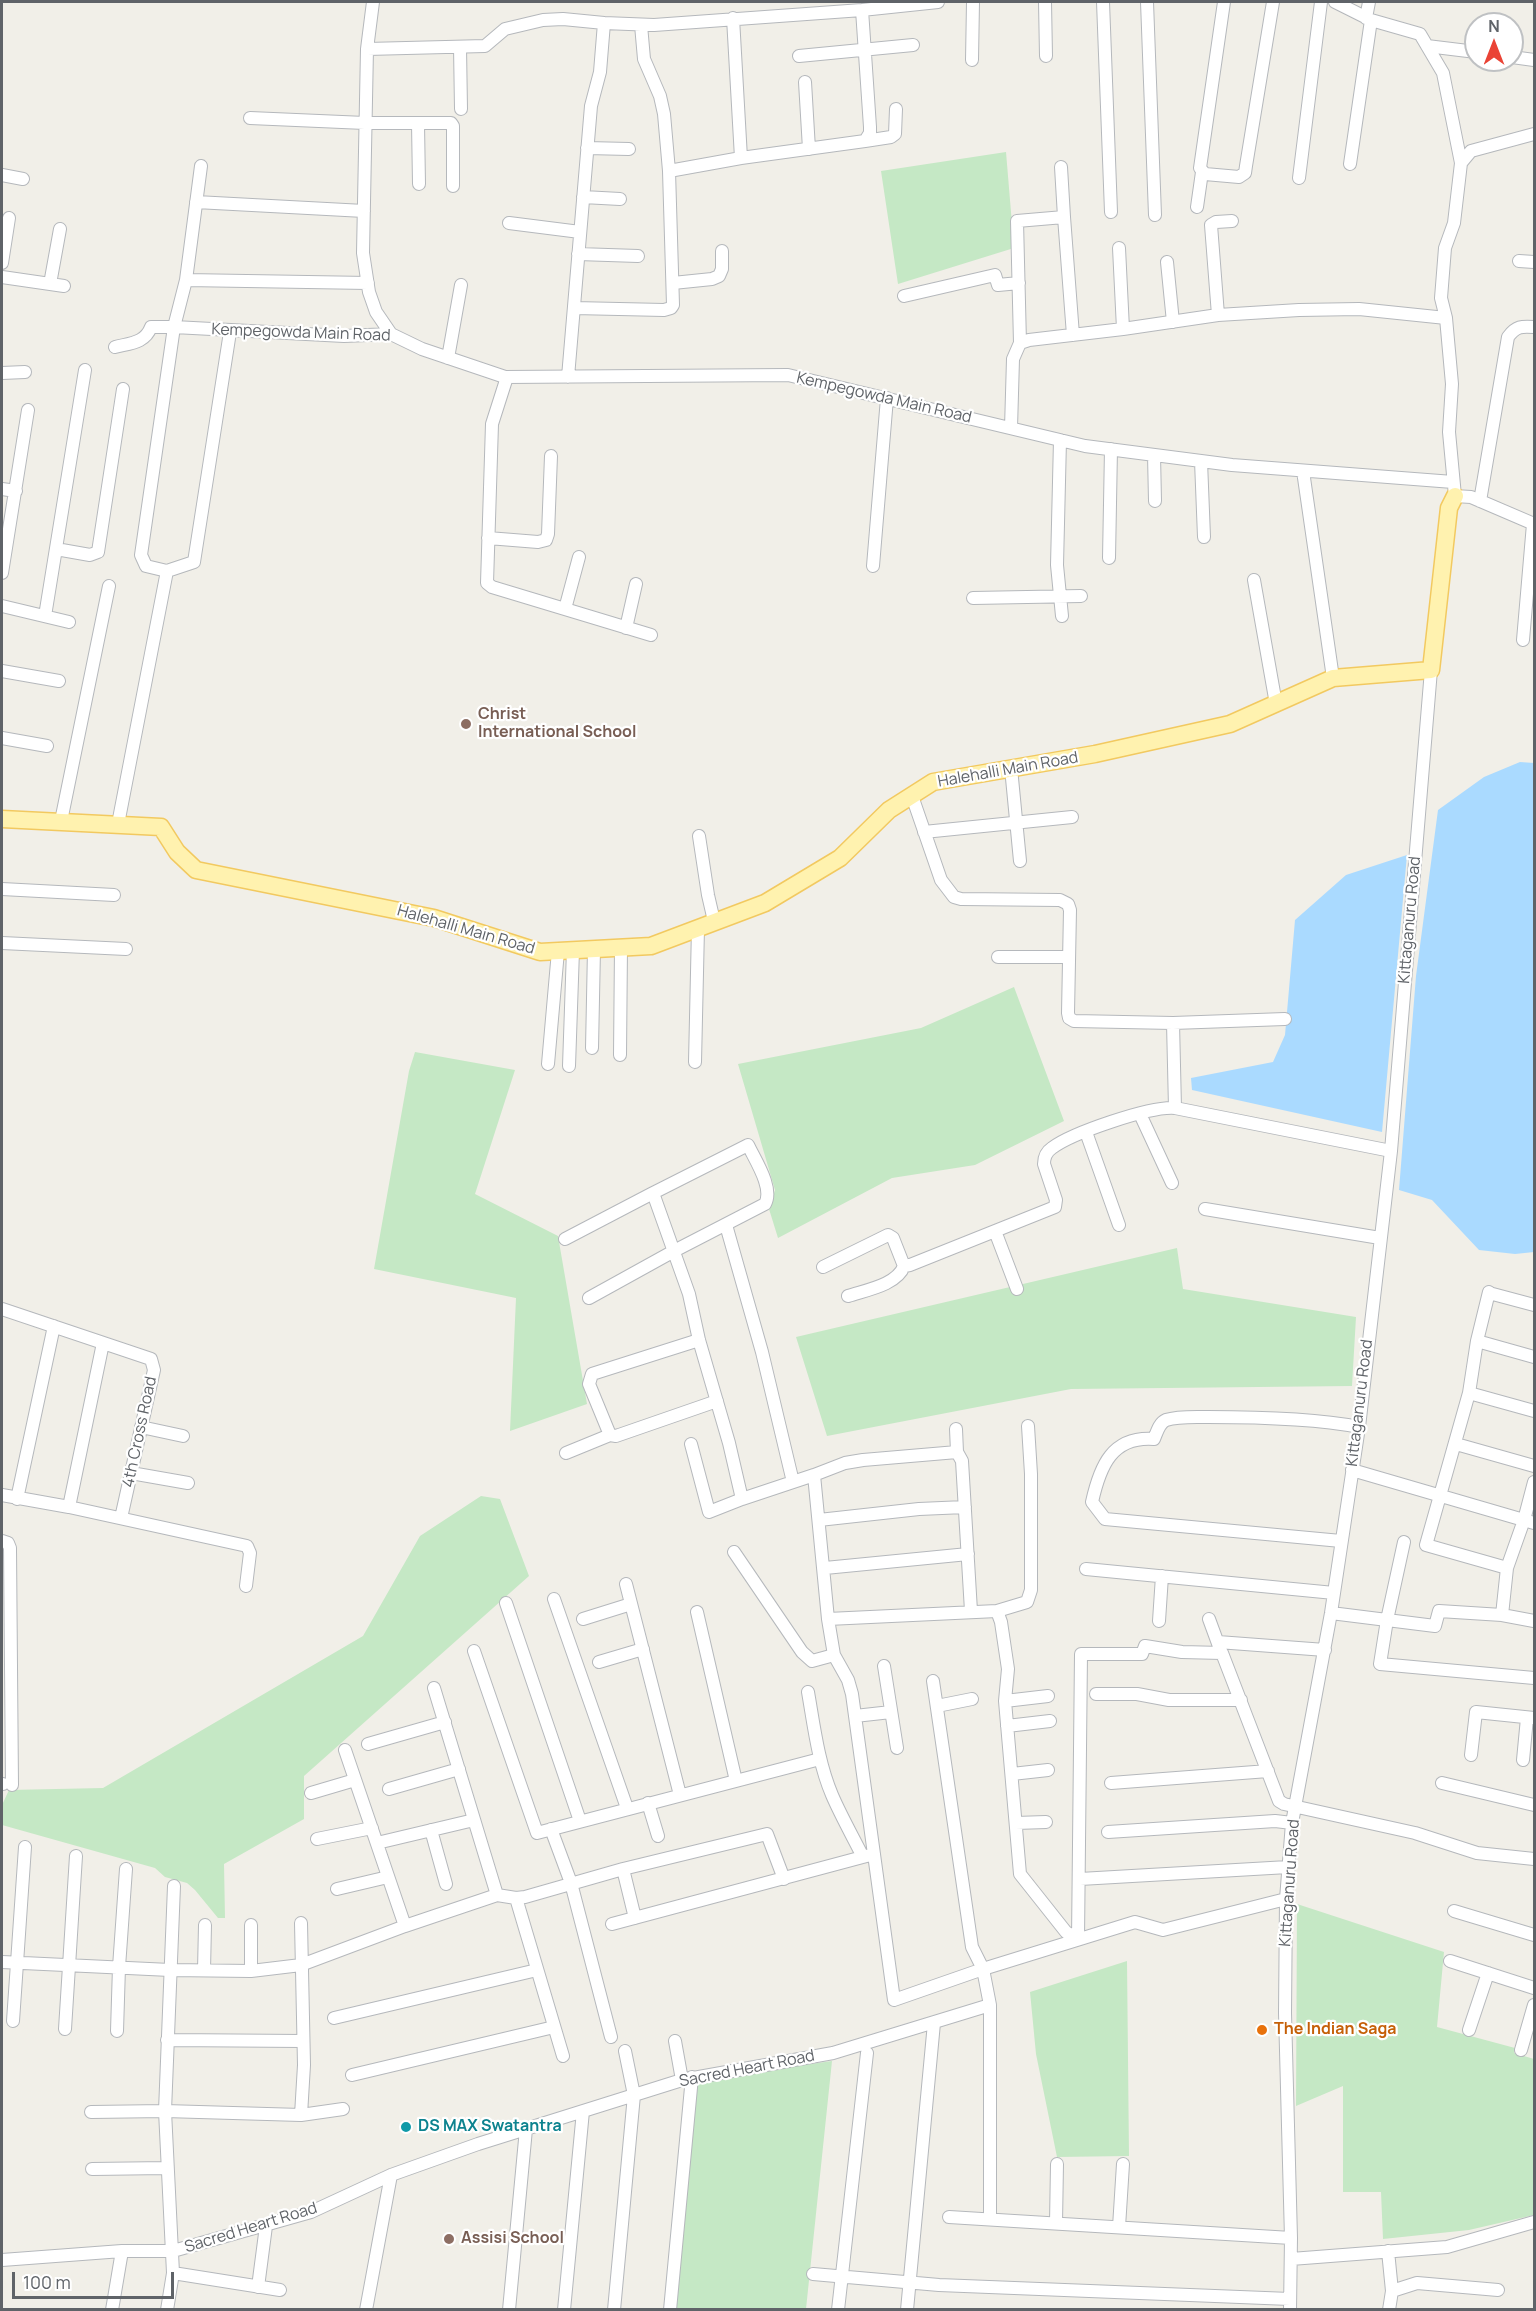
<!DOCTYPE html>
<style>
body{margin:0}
#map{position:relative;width:1536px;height:2311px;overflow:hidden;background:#f1efe8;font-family:Manrope,sans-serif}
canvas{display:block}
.frame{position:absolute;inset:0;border:3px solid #5f6368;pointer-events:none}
.north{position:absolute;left:1464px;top:12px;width:60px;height:60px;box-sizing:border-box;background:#fff;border:2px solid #bfc1c3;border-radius:50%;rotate:0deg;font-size:16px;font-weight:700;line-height:24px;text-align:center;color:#5f6368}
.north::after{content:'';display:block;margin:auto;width:21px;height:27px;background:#ea4335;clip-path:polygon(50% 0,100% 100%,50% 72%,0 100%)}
.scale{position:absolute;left:12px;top:2272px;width:162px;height:27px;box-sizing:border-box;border:3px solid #5f6368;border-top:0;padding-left:8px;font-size:18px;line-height:21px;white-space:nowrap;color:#5f6368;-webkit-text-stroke:4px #fff;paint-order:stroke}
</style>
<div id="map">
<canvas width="1536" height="2311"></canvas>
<div class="frame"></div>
<div class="north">N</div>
<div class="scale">100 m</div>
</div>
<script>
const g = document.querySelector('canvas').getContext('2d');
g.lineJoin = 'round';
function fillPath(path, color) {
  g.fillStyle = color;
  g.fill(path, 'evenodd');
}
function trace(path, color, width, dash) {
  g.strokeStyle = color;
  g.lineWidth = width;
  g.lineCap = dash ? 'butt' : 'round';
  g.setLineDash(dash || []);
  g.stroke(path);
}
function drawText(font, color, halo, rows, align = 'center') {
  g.font = font + ' Manrope,sans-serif';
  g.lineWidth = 4.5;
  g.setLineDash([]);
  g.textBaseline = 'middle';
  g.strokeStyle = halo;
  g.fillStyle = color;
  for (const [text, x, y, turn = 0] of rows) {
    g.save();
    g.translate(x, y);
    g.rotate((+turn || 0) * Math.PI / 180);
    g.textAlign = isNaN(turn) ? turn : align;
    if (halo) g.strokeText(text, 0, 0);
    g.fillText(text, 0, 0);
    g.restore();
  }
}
const green = new Path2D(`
 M 1006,152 L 1014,248 L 898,284 L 881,171 Z
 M 1014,987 L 1064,1121 L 975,1165 L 892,1178 L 778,1238 L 769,1209 L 775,1190 L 738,1064 L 921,1028 Z
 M 415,1052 L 515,1070 L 475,1194 L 558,1236 L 587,1404 L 510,1431 L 516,1298 L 374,1269 L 409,1071 Z
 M 1177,1248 L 1183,1289 L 1356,1317 L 1352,1386 L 1071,1389 L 827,1436 L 796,1337 Z
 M 481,1496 L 500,1499 L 529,1576 L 304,1776 L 304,1819 L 224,1864 L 225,1918 L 218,1918 L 195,1890 L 187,1883 L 165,1877 L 155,1868 L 2,1825 L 2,1805 L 9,1790 L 103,1788 L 363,1636 L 420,1536 Z
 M 1297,1904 L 1444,1952 L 1437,2027 L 1515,2048 L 1514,2053 L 1534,2059 L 1534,2215 L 1469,2230 L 1383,2239 L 1381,2192 L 1343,2192 L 1343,2086 L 1296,2106 Z
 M 1127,1961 L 1129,2156 L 1057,2157 L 1036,2054 L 1030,1992 Z
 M 832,2061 L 806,2309 L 676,2310 L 696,2080 Z`);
const water = new Path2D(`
 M 1520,762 L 1534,763 L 1534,1252 L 1515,1254 L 1479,1250 L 1432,1200 L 1399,1190 L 1416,976 L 1438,810 L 1484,777 Z
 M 1407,855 L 1382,1132 L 1192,1090 L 1191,1078 L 1273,1062 L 1285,1035 L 1295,920 L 1346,875 Z`);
const minor = new Path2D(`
 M 373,2 L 367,49 L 363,253 L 369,292 L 376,312 L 391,334
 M 1045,2 L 1046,56
 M 1103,2 L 1111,212
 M 1147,2 L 1155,215
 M 1224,2 L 1200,168 L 1205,174 L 1239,177 L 1245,173 L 1246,166 L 1273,2
 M 1335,2 L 1371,20 L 1420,34 L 1443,73 L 1461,163
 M 733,18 L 741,158
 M 1366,18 L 1369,2
 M 604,23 L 654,25 L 862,10 L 938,2
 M 1427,46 L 1476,52
 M 460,47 L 461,109
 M 367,49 L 485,46 L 505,29 L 543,20 L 563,19 L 604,23 L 600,72 L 591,106 L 568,377
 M 799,56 L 913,45
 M 1512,57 L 1534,60
 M 972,60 L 973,2
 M 805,82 L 809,149
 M 250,118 L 365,123 L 451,123 L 453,126 L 453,186
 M 418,124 L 419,184
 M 1534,134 L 1471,151 L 1461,163 L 1454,223 L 1445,248 L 1441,298 L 1446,318 L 1452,384 L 1449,432 L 1455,496 L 1471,497 L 1534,524
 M 865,141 L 891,137 L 895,134 L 896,109
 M 587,148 L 629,149
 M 1350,164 L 1371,20
 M 201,166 L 186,280 L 174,327 L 344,336 L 391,334 L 422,349 L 505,377 L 788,375 L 1085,446 L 1232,465 L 1453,482
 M 669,171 L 741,158 L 865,141 L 870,133 L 870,127 L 862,10
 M 2,175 L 23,179
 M 1299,178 L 1321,2
 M 583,197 L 620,199
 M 196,202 L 364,211
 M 1197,207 L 1202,172
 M 1064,217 L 1073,335
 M 509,223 L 580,232
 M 1119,248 L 1123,329
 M 578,254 L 638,256
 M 1519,261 L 1534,262
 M 1167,262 L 1173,322
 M 2,263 L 9,218
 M 2,277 L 64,286
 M 186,280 L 368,283
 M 673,283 L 712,279 L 719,276 L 722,269 L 722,251
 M 50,284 L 60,229
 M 904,296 L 995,275 L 998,285 L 1019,283
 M 574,308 L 664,310 L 671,308 L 673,305 L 669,171 L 664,114 L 660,96 L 644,59 L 641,25
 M 1218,315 L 1211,225 L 1216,222 L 1232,221
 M 1020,343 L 1017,221 L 1064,217 L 1061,167
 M 115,347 C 131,343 145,343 151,327 L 174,327 L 141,555 L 146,566 L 167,571 L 194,562 L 230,332
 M 448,358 L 461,285
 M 2,373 L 25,372
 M 507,377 L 492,424 L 487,583 L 492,587 L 651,635
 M 1011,428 L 1013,359 L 1020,343 L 1029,340 L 1123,329 L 1218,315 L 1299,310 L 1359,309 L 1446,318
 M 1060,440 L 1057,565 L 1062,616
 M 1154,455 L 1155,501
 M 1201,461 L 1204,537
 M 1303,471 L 1333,678
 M 2,489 L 16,491
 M 1480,501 L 1508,337 C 1516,326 1522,326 1534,327
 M 488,538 L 538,542 L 546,540 L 548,534 L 551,456
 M 56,549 L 90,555 L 98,552 L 123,389
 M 1109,558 L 1111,449
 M 873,566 L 887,398
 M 2,573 L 28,410
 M 1254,580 L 1276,704
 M 973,598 L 1081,596
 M 2,606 L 69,622
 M 565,609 L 579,557
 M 45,616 L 85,370
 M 626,628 L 636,584
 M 1523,640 L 1533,524
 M 2,671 L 59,681
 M 2,738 L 47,746
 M 1011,768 L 1020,861
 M 912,796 L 941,880 L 954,897 L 961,899 L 1060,900 L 1068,904 L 1070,910 L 1068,1013 L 1069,1018 L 1074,1021 L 1173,1023 L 1285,1019
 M 61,821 L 109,586
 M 118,824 L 167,571
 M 924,832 L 1072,817
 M 699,836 L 708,895 L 714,921
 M 2,889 L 114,895
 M 2,943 L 126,949
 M 998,957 L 1069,957
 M 1173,1023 L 1175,1108 L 1391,1151
 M 592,1048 L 594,949
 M 620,1055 L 621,947
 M 695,1062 L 698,928
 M 548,1064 L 558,951
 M 569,1066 L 573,950
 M 1140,1114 L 1172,1183
 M 1086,1132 L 1119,1225
 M 1205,1209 L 1380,1238
 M 726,1225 L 762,1352 L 793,1482
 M 995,1231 L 1017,1289
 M 565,1239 L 653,1193
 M 823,1267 L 888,1235 L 893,1238 L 904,1266 L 910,1265 L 1055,1207 L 1056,1200 L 1044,1164 C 1044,1158 1046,1152 1052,1148 C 1072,1133 1150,1106 1175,1108
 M 1489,1292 L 1477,1341 L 1469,1393 L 1426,1545 L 1507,1568
 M 1489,1293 L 1534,1305
 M 848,1296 C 866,1290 897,1285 904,1266
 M 589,1298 L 674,1251 L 765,1204 C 774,1188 755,1160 748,1145 L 653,1193 L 689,1294 L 699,1340 L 729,1443 L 742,1499 L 814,1475 L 828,1619 L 997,1611 L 1001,1622 L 1008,1669 L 1005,1701 L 1020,1874 L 1066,1932 L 1078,1939 L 1081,1654 L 1142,1654 L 1145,1646 L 1182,1652 L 1222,1653 L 1279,1801 L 1284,1804 L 1415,1833 L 1477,1853 L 1534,1859
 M 2,1309 L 151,1359 L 154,1370 L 121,1518
 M 699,1340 L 592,1374 L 589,1384 L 610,1435 L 616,1436 L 717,1401
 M 1477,1341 L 1534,1357
 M 1469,1393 L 1534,1411
 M 141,1427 L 183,1436
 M 956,1429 L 957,1452
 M 691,1444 L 709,1512 L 742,1499
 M 1456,1444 L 1534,1466
 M 566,1453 L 610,1435
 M 1352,1470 L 1534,1523
 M 131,1473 L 188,1483
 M 814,1475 L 845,1463 L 863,1460 L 957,1452 L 962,1461 L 971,1611
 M 2,1495 L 69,1507 L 247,1546 L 250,1553 L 246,1586
 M 17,1499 L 54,1326
 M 69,1507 L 103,1343
 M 819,1520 L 919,1509 L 965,1507
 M 2,1541 L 8,1543 L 10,1548 L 12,1785
 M 1341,1541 L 1105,1519 L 1092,1502 C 1100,1466 1112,1436 1154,1439 C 1157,1432 1159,1423 1166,1420 C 1178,1416 1195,1417 1208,1417 C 1254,1417 1313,1418 1359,1427
 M 1404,1542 L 1387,1620 L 1435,1626 L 1439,1611 L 1502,1615 L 1507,1568 L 1524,1520 L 1534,1482
 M 734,1552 L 802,1652 L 812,1661 L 834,1655
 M 825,1568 L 968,1554
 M 1086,1569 L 1334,1593
 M 626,1584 L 680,1795
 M 554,1599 L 627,1808
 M 506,1603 L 580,1821
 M 997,1611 L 1027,1602 L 1031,1590 L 1031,1474 L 1028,1426
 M 697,1612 L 736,1781
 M 1331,1613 L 1387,1620 L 1380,1664 L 1534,1678
 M 1502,1615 L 1534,1621
 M 583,1619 L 631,1604
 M 828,1619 L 834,1655 L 848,1680 L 852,1694 L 894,2000 L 983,1969 L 972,1947 L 933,1681
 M 1209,1619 L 1220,1649
 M 1159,1621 L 1162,1576
 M 1218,1642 L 1325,1650
 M 474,1651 L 537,1833 L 820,1759
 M 599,1662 L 643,1649
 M 884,1666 L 897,1748
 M 434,1688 L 497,1895
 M 808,1692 C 814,1726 818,1762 832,1795 C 841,1816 853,1837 863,1857
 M 1096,1694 L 1137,1694 L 1169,1700 L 1241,1700
 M 1005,1701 L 1048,1696
 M 937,1706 L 972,1699
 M 855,1716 L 891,1712
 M 1007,1726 L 1050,1721
 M 368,1744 L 445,1722
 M 345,1750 L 405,1926
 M 1471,1755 L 1476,1712 L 1534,1718
 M 1523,1760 L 1527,1718
 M 1012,1774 L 1048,1770
 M 1111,1783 L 1268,1771
 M 1442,1783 L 1534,1805
 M 2,1784 L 3,1784
 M 389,1789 L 459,1769
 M 311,1793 L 355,1780
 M 648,1803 L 658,1836
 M 1016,1823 L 1046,1822
 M 551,1829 L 571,1883 L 611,2037
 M 431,1830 L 446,1884
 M 1108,1832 L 1275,1821 L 1292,1823
 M 317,1839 L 372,1828
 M 377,1843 L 474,1820
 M 623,1869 L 635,1918
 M 1080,1879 L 1288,1867
 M 337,1889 L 388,1877
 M 516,1898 L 563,2056
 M 1454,1911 L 1534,1935
 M 301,1923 L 304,2065 L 301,2115
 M 612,1924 L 874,1854
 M 1450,1961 L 1534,1988
 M 2,1962 L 170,1970 L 251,1971 L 301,1965 L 405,1926 L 497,1895 L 516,1898 L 525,1897 L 623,1869 L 767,1834 L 784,1879
 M 204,1970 L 205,1925
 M 251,1971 L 251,1925
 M 990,2005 L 990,2219
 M 334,2018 L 537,1970
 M 13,2021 L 25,1847
 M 65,2029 L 76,1856
 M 1469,2030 L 1488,1973
 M 117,2031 L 119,1967 L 126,1869
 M 167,2040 L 303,2041
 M 675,2041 L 682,2080
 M 1521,2050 L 1534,2005
 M 352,2075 L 554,2027
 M 91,2112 L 165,2111 L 301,2115 L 343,2109
 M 92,2169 L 166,2168
 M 949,2217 L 1291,2238
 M 1056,2223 L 1057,2164
 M 1119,2227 L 1123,2164
 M 1388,2251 L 1392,2291 L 1389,2310
 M 1291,2259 L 1447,2247 L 1534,2222
 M 2,2260 L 122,2251 L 173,2251 L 311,2212 L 391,2175 L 478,2144 L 682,2080 L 833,2053 L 990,2005 L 983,1969 L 1135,1922 L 1163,1930 L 1286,1899
 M 173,2273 L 280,2290
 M 813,2274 L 939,2285 L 1290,2299
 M 258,2287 L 266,2226
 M 1392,2291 L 1417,2283 L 1498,2290
 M 112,2310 L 122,2251
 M 167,2310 L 173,2273 L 165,2111 L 174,1886
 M 366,2310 L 391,2175
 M 509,2310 L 526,2129
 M 564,2310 L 583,2111
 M 614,2310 L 634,2095 L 625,2051
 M 670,2310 L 692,2077
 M 838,2310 L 867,2053
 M 907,2310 L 934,2023
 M 1290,2310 L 1291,2238 L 1285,2013 L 1286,1899 L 1292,1823 L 1331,1613 L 1359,1427 L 1391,1151 L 1431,670`);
const major = new Path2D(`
 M 2,819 L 161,827 L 177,852 L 196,870 L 434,918 L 540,952 L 651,946 L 765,903 L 840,858 L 889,810 L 933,782 L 1095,754 L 1230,724 L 1333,678 L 1431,670 L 1449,508 L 1455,496`);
const markers = [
 [466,724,6,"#8d6e63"],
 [1262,2030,6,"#e8710a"],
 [406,2127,6,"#0f9aa8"],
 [449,2239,6,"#8d6e63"]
];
const streetNames = [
 ["Kempegowda Main Road",301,333,2],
 ["Kempegowda Main Road",884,398,13],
 ["Halehalli Main Road",1008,770,-10],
 ["Kittaganuru Road",1410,920,-85],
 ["Halehalli Main Road",466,930,16],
 ["Kittaganuru Road",1360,1403,-83],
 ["4th Cross Road",140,1432,-78],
 ["Kittaganuru Road",1290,1883,-86],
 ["Sacred Heart Road",747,2069,-11],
 ["Sacred Heart Road",251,2228,-17]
];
const educationNames = [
 ["Christ",478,715],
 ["International School",478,733],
 ["Assisi School",461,2239]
];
const foodNames = [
 ["The Indian Saga",1274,2030]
];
const cultureNames = [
 ["DS MAX Swatantra",418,2127]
];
fillPath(green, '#c5e8c5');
fillPath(water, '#aadaff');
trace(minor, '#b5b8bc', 14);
trace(major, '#f2c960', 19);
trace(minor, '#fff', 12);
trace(major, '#fff2af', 16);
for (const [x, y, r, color] of markers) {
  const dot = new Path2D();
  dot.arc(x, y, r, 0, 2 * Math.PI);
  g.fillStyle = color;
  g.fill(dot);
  trace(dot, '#fff', 2);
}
drawText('16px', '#5f6368', '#fff', streetNames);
drawText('bold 16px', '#785e54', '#fff', educationNames, 'left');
drawText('bold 16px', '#c56008', '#fff', foodNames, 'left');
drawText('bold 16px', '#0d838f', '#fff', cultureNames, 'left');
</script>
